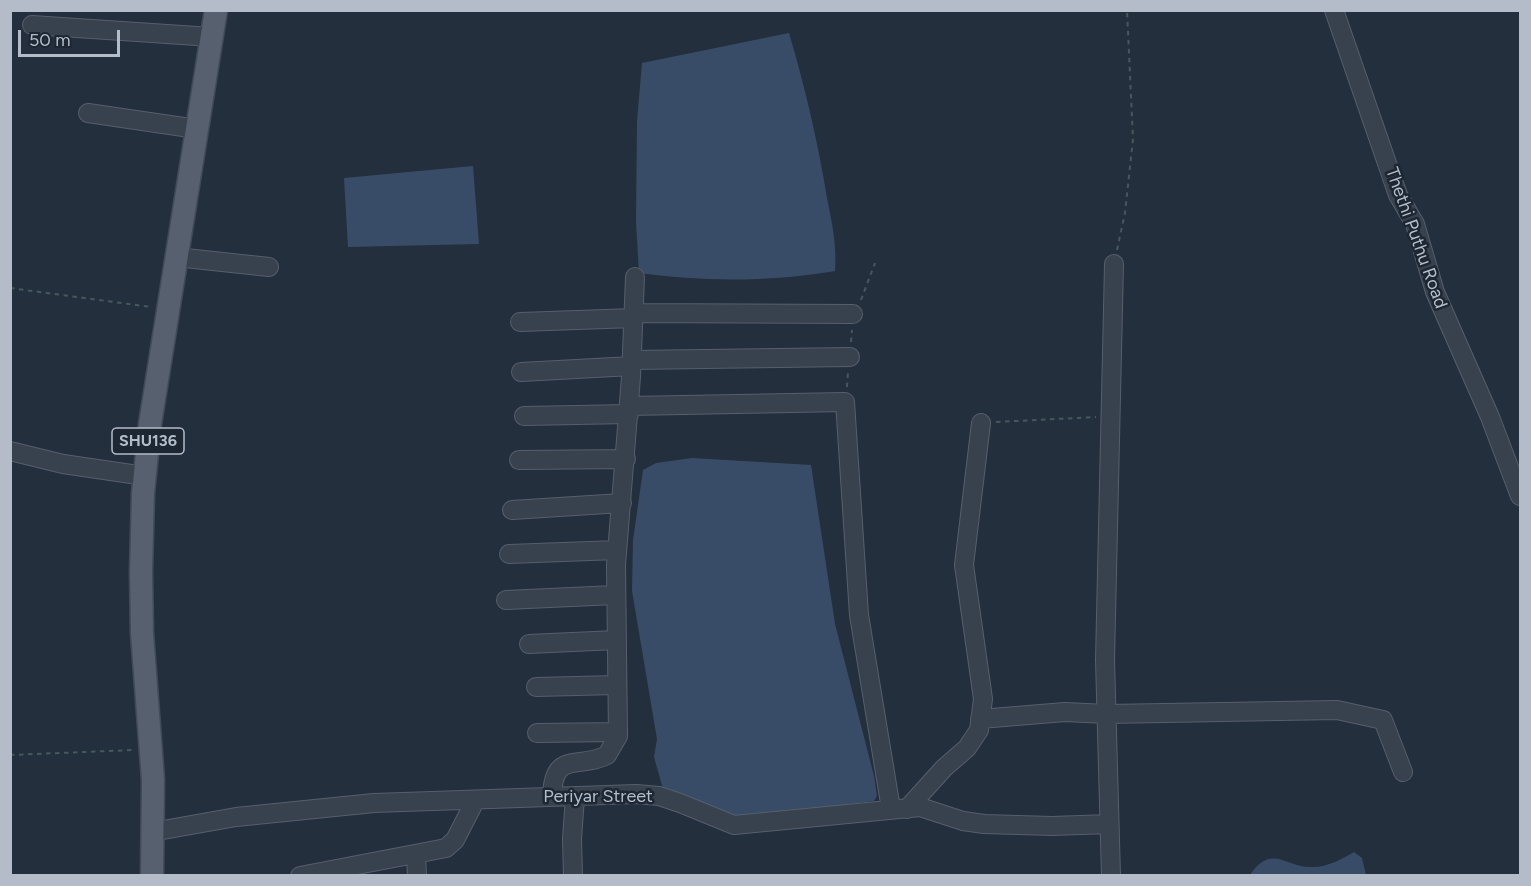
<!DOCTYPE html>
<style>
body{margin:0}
#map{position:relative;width:1531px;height:886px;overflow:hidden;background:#242f3e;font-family:Figtree,sans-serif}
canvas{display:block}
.frame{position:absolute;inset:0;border:12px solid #b4bcc9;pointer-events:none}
.scale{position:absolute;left:18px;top:30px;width:102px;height:27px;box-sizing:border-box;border:3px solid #b4bcc9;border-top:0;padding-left:8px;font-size:18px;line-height:21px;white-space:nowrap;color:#b4bcc9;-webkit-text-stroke:4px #1d2633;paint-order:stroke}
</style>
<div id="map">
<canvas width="1531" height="886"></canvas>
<div class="frame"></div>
<div class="scale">50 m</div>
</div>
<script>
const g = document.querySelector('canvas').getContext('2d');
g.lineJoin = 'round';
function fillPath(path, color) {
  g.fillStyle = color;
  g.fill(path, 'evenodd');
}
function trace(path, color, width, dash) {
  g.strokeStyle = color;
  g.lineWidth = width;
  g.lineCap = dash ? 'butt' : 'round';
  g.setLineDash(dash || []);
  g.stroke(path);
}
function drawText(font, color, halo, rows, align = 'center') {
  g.font = font + ' Figtree,sans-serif';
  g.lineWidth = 5;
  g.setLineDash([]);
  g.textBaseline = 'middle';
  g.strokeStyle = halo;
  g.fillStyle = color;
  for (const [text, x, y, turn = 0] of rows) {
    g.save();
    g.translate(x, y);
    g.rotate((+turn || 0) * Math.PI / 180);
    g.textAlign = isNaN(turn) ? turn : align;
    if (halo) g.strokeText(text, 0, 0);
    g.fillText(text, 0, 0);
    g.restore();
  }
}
const water = new Path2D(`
 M 789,33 C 805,87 818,142 827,198 C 832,223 837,246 835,271 C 770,282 704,282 639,273 L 636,222 L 637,121 L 642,63 Z
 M 473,166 L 479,244 L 348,247 L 344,178 Z
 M 692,458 L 811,465 L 835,624 L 874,776 L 877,796 L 874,801 L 741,818 L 663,789 L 654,757 L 657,739 L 632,591 L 633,540 L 643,470 L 656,463 Z
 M 1354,852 L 1362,858 L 1366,875 L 1250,875 C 1272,842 1287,869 1313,867 C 1328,867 1342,859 1354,852 Z`);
const path = new Path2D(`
 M 1117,250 L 1125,213 L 1133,139 L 1127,10
 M 10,288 L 151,307
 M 861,300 L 875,263
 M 851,342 L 852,330
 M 847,387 L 848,372
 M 996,422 L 1096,417
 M 10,755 L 134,750`);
const minor = new Path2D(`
 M 1334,10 L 1398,195 L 1415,224 L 1435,292 L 1490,417 L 1520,496
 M 32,25 L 212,37
 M 88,113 L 197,129
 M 176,257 L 269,267
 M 634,313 L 853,314
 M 520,322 L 634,318
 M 632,360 L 850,357
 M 521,372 L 632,366
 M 629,406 L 845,402 L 859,615 L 891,809
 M 524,416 L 629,414
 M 10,451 L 63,464 L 145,476
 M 519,460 L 626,459
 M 512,510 L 622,503
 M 509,554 L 617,550
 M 506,600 L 615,595
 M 529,644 L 616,640
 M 536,687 L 617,685
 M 980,719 L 1065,712 L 1107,714 L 1337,710 L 1383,720 L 1403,772
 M 537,733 L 618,732
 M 552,797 C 553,749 579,770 607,755 L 618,736 L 616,565 L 631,377 L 635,277
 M 907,809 L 944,768 L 967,748 L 979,730 L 983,699 L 964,565 L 981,423
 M 152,832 L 236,817 L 374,803 L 636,794 L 659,796 L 680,803 L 734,825 L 920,807 L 963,821 L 984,824 L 1052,826 L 1109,824
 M 416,855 L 417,876
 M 300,876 L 446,848 L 455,840 L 475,801
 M 573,876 L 572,839 L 575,797
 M 1111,876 L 1105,660 L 1114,264`);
const major = new Path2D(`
 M 152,876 L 153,780 L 142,633 L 141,572 L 143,493 L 150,424 L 216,10`);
const shields = [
 [148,441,72]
];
const shieldNames = [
 ["SHU136",148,441]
];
const streetNames = [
 ["Thethi Puthu Road",1416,238,70],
 ["Periyar Street",598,797]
];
fillPath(water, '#394c67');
trace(minor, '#565f6c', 20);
trace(major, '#414a57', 25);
trace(path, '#44595c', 2, [4.5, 4.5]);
trace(minor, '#38414e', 18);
trace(major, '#56606e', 22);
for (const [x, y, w] of shields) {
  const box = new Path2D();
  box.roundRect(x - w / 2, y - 13, w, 26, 4.5);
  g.fillStyle = '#1d2633';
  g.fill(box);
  trace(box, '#b4bcc9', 1.5);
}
drawText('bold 16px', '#b4bcc9', null, shieldNames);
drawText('18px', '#b4bcc9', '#1d2633', streetNames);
</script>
